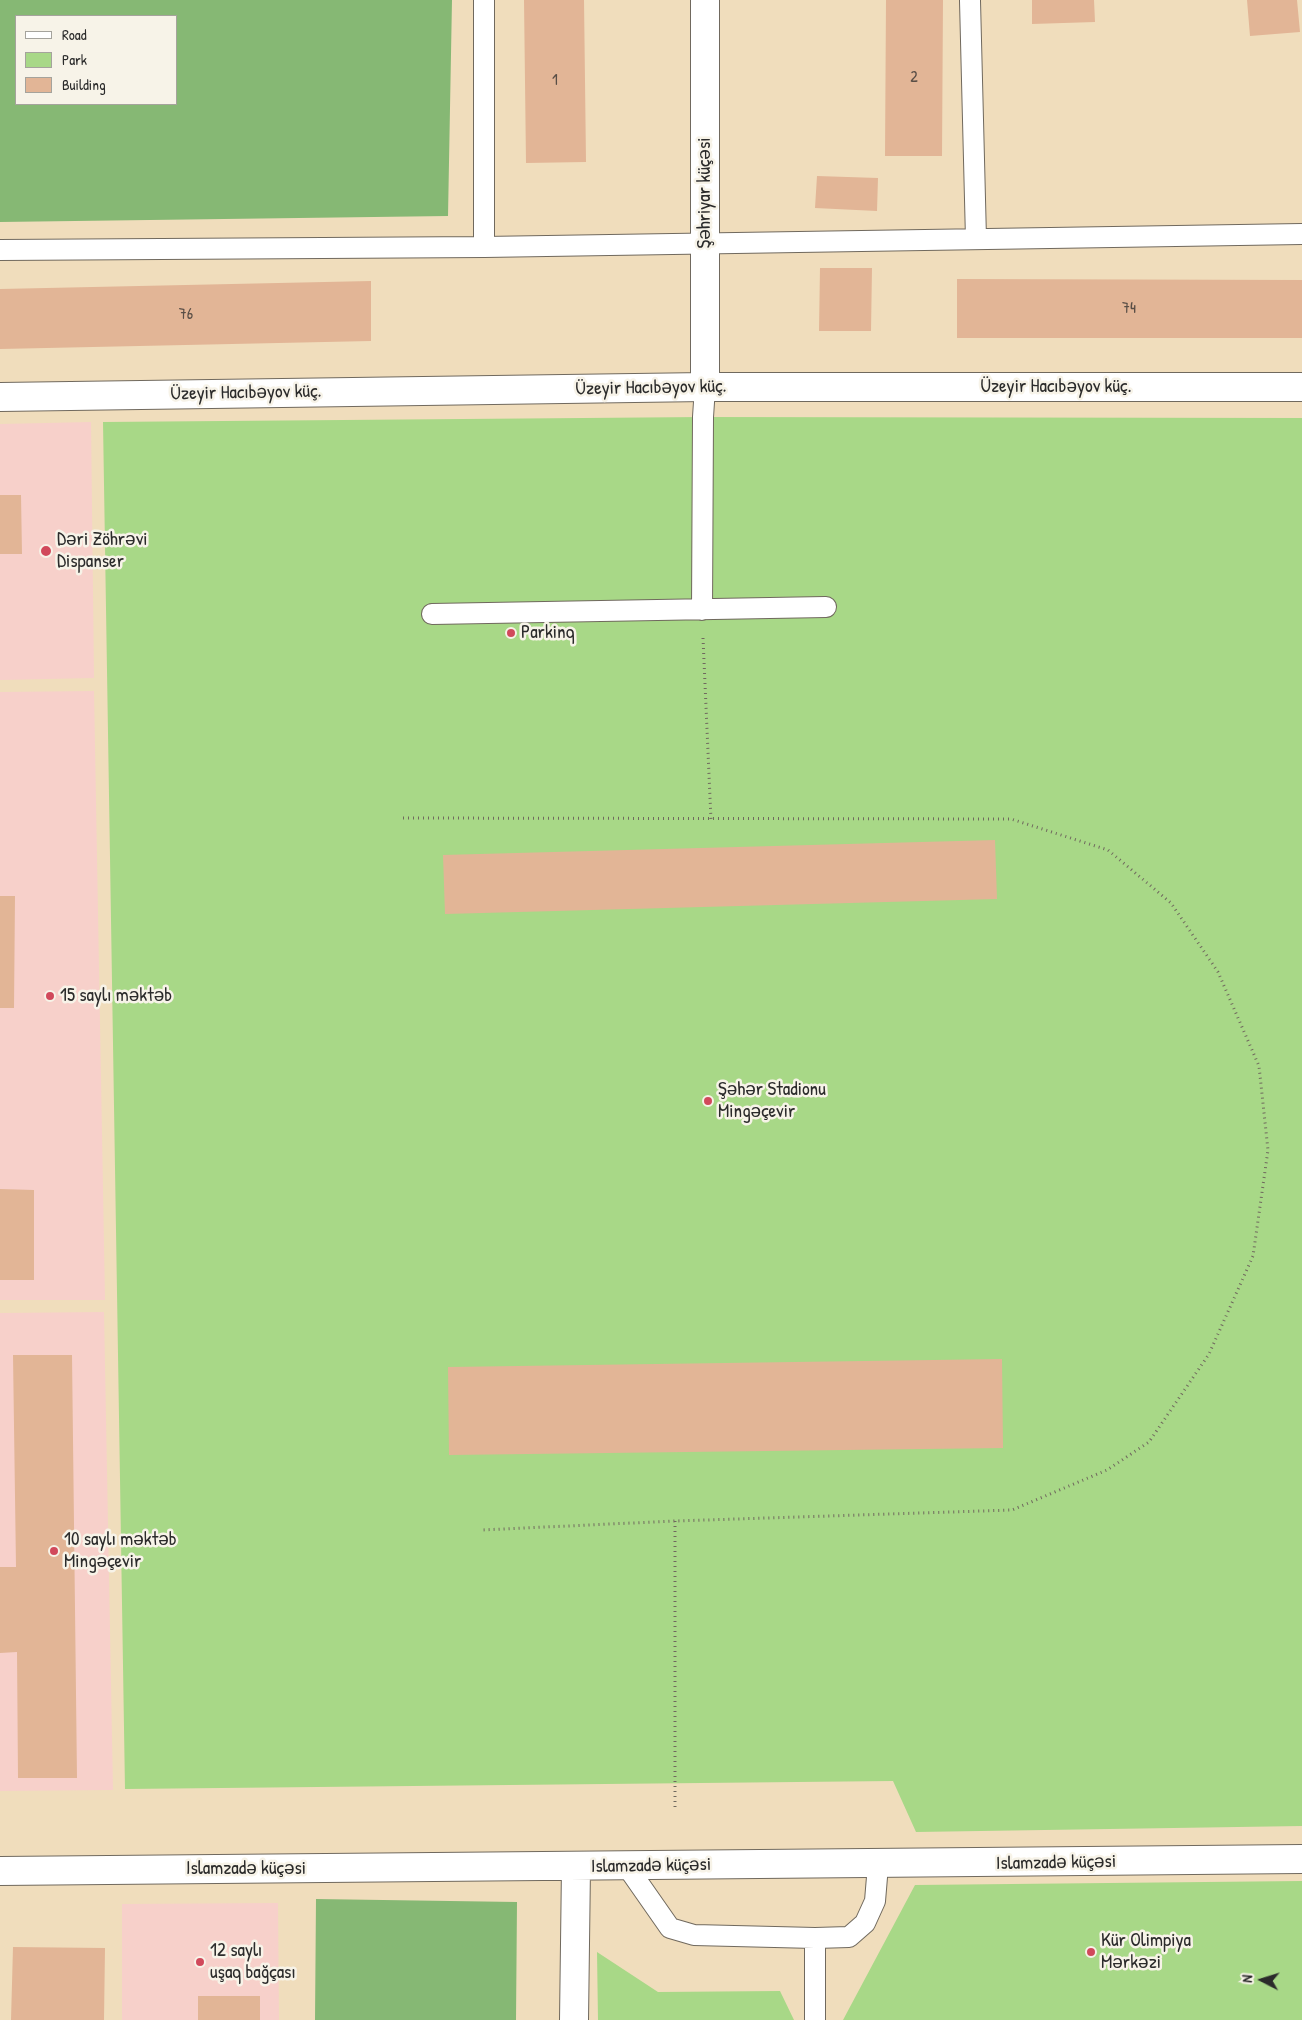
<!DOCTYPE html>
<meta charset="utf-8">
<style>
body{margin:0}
#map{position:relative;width:1302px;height:2020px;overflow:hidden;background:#f0ddbc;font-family:"Patrick Hand",sans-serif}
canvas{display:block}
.legend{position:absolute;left:15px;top:15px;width:162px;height:90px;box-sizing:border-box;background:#f7f3e8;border:1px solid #a5a39c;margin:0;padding:6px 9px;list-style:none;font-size:15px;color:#2b2b2b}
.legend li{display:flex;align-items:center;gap:10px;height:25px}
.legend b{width:25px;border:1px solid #a5a39c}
.north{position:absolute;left:1237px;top:1955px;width:50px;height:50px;-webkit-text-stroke:4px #f7f3e8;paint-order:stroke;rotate:275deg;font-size:14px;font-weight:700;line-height:20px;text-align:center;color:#2b2b2b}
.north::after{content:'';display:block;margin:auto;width:18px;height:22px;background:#2b2b2b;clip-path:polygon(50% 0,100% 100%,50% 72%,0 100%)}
</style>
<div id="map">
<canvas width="1302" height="2020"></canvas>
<ul class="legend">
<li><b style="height:6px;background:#fff"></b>Road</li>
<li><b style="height:14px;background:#a8d887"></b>Park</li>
<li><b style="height:14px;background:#e2b596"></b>Building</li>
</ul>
<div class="north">N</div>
</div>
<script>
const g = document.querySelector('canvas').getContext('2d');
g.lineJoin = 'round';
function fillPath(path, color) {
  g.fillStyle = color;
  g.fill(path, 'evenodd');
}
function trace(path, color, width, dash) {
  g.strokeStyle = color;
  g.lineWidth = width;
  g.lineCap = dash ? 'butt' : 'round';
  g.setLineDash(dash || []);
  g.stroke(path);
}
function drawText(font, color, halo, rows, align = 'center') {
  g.font = font + ' "Patrick Hand",sans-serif';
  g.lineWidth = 5;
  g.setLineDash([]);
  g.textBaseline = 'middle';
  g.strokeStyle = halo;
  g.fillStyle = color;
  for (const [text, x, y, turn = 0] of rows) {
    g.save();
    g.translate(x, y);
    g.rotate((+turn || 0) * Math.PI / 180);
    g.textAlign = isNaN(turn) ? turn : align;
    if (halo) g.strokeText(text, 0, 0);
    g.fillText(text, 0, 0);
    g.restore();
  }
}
const built = new Path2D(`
 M 91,422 L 94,678 L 0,680 L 0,424 Z
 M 94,691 L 105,1300 L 0,1300 L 0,692 Z
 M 104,1312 L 113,1790 L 0,1791 L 0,1313 Z
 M 278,1903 L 279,2020 L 122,2020 L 122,1904 Z`);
const green = new Path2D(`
 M 703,417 L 1302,418 L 1302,1826 L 916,1832 L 893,1781 L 125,1789 L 103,422 Z
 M 1302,1881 L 1302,2020 L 843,2020 L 915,1885 Z
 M 597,1952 L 658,1992 L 780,1991 L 794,2020 L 598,2020 Z`);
const forest = new Path2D(`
 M 0,0 L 452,0 L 448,216 L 0,222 ZM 176,16 L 176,104 L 16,104 L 16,16 Z
 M 316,1899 L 517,1902 L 516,2020 L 315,2020 Z`);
const building = new Path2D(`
 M 524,0 L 584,0 L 586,162 L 526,163 Z
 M 886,0 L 943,0 L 942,156 L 885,156 Z
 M 1032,0 L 1094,0 L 1095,22 L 1032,24 Z
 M 1247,0 L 1297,0 L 1300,32 L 1250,36 Z
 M 817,176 L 878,178 L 877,211 L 815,208 Z
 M 820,268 L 872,268 L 871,331 L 819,331 Z
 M 957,279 L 1302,280 L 1302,338 L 957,338 Z
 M 371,281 L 371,341 L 0,349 L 0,289 Z
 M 0,495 L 21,495 L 22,554 L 0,554 Z
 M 995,840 L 997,899 L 445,914 L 443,855 Z
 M 0,896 L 15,896 L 14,1008 L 0,1008 Z
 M 0,1189 L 34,1190 L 34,1280 L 0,1280 Z
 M 13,1355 L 72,1355 L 77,1778 L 18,1778 L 17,1652 L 0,1653 L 0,1567 L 16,1567 Z
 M 1002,1359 L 1003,1448 L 449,1455 L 448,1367 Z
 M 13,1947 L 105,1948 L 104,2020 L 11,2020 Z
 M 198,1996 L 260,1996 L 260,2020 L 198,2020 Z`);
const path = new Path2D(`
 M 703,638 L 711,820
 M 403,818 L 1011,819 L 1108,850 L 1171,903 L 1218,972 L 1259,1066 L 1268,1150 L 1253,1256 L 1209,1354 L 1149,1442 L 1107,1470 L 1012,1510 L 675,1521 L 481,1530
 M 675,1807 L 675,1521`);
const service = new Path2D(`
 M 970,1 L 976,239
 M 484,247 L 484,0
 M 0,250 L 484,247 L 1302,234
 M 702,610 L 703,417 L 705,387
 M 432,614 L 826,607
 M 626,1865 L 670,1928 L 694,1935 L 815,1938 L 849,1937 L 865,1923 L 875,1901 L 878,1865
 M 815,2020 L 815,1938`);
const minor = new Path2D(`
 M 705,0 L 705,387
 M 0,397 L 705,387 L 1302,387
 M 0,1871 C 434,1868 868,1865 1302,1859
 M 574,2020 L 576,1867`);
const markers = [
 [46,551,6,"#d1495b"],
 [511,633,5,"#d1495b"],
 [50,996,5,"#d1495b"],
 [708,1101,5,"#d1495b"],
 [54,1551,5,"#d1495b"],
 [1091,1952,5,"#d1495b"],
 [200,1962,5,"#d1495b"]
];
const numberNames = [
 ["2",914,78],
 ["1",555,81],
 ["74",1129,309],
 ["76",186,315]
];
const streetNames = [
 ["Şəhriyar küçəsi",705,193,-90],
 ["Üzeyir Hacıbəyov küç.",1056,387],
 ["Üzeyir Hacıbəyov küç.",651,388,-1],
 ["Üzeyir Hacıbəyov küç.",246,393,-1],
 ["Islamzadə küçəsi",1056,1863,-1],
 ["Islamzadə küçəsi",651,1866,-1],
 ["Islamzadə küçəsi",246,1869]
];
const poiNames = [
 ["Dəri Zöhrəvi",57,540],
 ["Dispanser",57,562],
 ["Parkinq",521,633],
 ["15 saylı məktəb",60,996],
 ["Şəhər Stadionu",718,1090],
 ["Mingəçevir",718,1112],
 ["10 saylı məktəb",64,1540],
 ["Mingəçevir",64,1562],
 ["Kür Olimpiya",1101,1941],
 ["Mərkəzi",1101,1963],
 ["12 saylı",210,1951],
 ["uşaq bağçası",210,1973]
];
fillPath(built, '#f7d0ca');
fillPath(green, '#a8d887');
fillPath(forest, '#86b874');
fillPath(building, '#e2b596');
trace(service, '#70695e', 22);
trace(minor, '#70695e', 30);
trace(path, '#70695e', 3, [1, 4]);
trace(service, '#fff', 20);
trace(minor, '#fff', 28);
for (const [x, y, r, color] of markers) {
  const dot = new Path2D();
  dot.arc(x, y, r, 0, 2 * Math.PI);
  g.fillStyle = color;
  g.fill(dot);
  trace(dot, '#f7f3e8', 2);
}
drawText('16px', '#594e46', null, numberNames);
drawText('19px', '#2b2b2b', '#f7f3e8', streetNames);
drawText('19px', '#2b2b2b', '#f7f3e8', poiNames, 'left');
</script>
